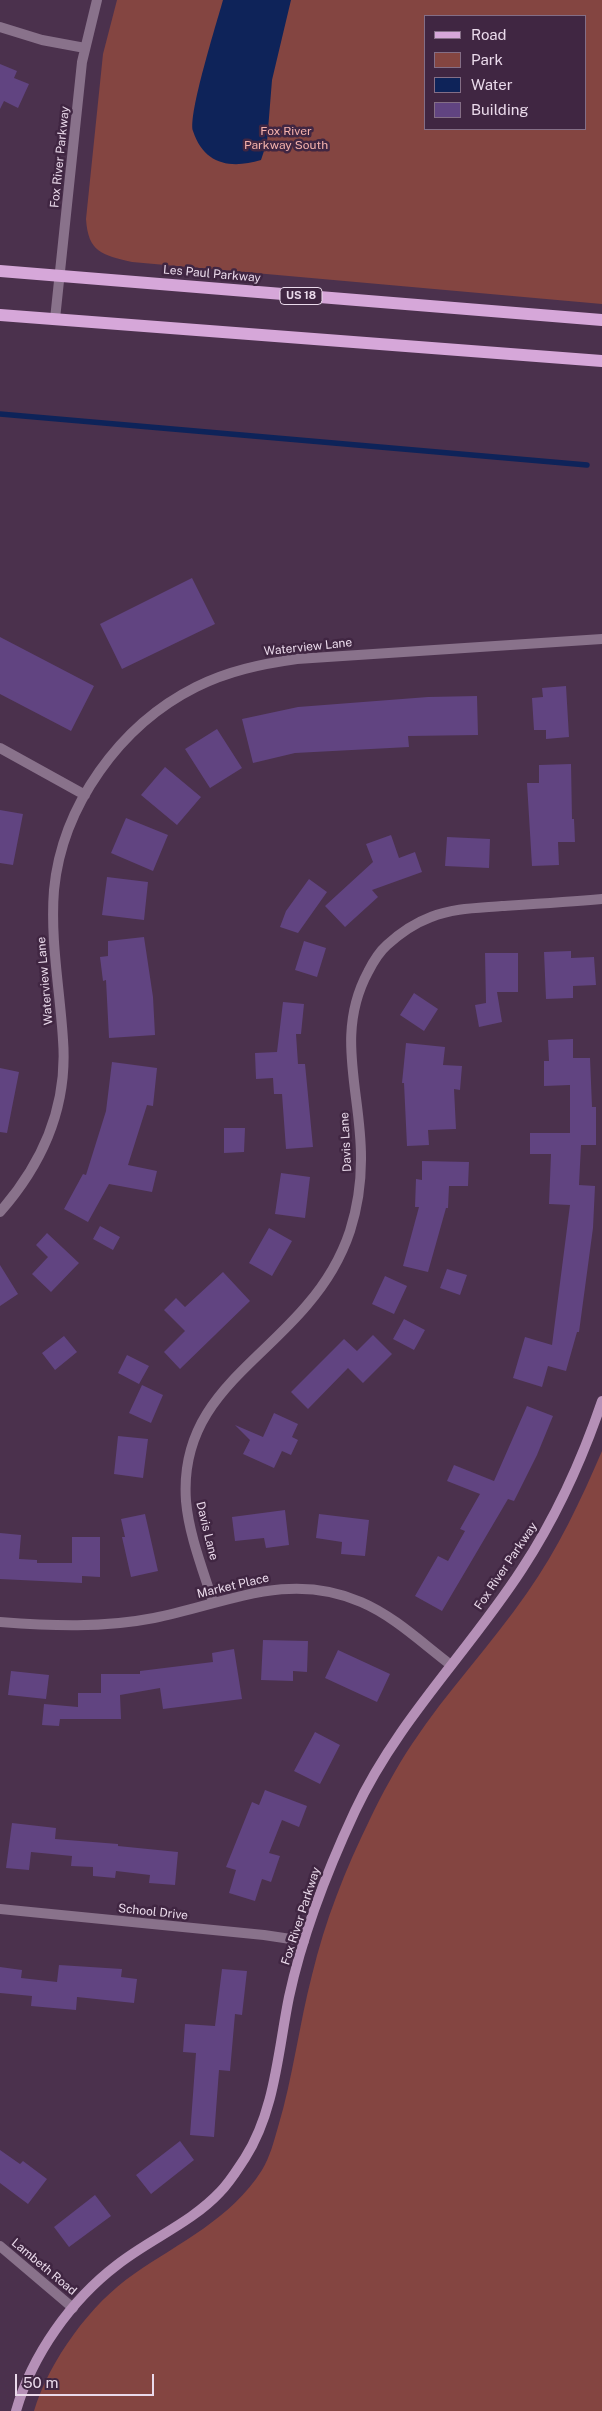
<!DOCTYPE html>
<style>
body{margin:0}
#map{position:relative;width:602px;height:2411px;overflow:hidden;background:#4b314d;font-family:"Public Sans",sans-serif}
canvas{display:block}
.legend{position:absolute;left:424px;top:15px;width:162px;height:115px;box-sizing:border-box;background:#402642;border:1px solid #846e86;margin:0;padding:6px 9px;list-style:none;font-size:15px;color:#eadaeb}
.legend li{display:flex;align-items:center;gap:10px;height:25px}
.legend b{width:25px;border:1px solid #846e86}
.scale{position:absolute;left:15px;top:2374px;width:139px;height:22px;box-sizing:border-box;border:2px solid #eadaeb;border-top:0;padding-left:6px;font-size:15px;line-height:18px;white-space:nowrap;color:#eadaeb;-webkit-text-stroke:4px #402642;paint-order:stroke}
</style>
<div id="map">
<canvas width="602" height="2411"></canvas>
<ul class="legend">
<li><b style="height:6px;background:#d6a7d9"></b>Road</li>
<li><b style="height:14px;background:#844541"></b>Park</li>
<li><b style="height:14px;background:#0e2359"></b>Water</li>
<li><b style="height:14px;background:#614481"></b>Building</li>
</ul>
<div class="scale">50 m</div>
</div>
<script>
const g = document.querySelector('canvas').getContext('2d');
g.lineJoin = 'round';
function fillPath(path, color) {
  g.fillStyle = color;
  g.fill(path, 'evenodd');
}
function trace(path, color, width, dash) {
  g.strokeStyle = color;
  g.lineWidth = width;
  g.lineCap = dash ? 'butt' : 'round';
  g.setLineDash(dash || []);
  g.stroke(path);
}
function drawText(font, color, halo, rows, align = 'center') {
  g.font = font + ' "Public Sans",sans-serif';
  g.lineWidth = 5;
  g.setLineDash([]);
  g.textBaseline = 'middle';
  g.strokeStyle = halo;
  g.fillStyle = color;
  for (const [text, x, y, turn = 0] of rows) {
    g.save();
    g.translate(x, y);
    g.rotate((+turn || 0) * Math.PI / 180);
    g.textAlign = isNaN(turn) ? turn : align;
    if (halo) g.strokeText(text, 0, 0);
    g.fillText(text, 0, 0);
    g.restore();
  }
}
const green = new Path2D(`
 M 117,0 L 602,0 L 602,304 L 132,262 C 102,255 88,252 86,219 L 103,54 ZM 426,16 L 586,16 L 586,129 L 426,129 Z
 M 602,1451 L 602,2411 L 34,2411 C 49,2361 91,2303 134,2274 C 180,2242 231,2219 262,2170 C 270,2157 274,2141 278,2127 C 293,2077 299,2025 312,1975 C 325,1921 345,1870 370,1819 C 382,1794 396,1768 412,1744 C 447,1691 491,1645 527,1593 C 558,1549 581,1500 602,1451 Z`);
const water = new Path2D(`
 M 223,0 L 291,0 L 272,80 L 267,142 L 261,160 C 231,169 204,165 193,131 C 188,114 217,22 223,0 Z`);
const stream = new Path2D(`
 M 0,414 L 587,465`);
const building = new Path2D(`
 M 0,64 L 17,71 L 14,78 L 29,84 L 18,108 L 4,101 L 0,109 Z
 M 192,578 L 215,624 L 122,669 L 100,624 Z
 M 0,637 L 94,686 L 71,731 L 0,694 Z
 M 566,686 L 569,737 L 546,739 L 546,730 L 534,730 L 532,698 L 543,697 L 542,688 Z
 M 477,696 L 478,735 L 408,736 L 409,747 L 295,753 L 253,763 L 242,719 L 298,707 L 428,697 Z
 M 217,729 L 242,768 L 210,788 L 185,749 Z
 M 571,764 L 572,819 L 574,819 L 575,842 L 558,842 L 559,865 L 532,866 L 527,783 L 539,783 L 539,765 Z
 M 165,767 L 201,797 L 177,825 L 141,795 Z
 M 0,810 L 23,814 L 13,865 L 0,863 Z
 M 126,818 L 168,835 L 153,871 L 111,853 Z
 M 391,835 L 399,858 L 415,852 L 422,872 L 372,890 L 378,897 L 345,927 L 325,906 L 373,862 L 366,844 Z
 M 447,837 L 490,839 L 489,868 L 445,866 Z
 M 107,877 L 148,882 L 144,920 L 102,915 Z
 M 309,879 L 327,892 L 298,933 L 280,927 L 286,911 Z
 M 144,937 L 153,997 L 155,1035 L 109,1038 L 106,980 L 103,981 L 100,957 L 108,956 L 108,941 Z
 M 304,941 L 326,948 L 317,977 L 295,970 Z
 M 571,951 L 571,958 L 594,957 L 596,985 L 573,986 L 573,998 L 546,999 L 544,952 Z
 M 485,953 L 518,953 L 518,992 L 497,992 L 502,1022 L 479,1027 L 475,1005 L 486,1003 Z
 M 414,993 L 438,1009 L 424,1031 L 400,1015 Z
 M 283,1002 L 304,1004 L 301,1034 L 296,1034 L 298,1064 L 305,1064 L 313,1147 L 286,1149 L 282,1094 L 274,1094 L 273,1078 L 256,1079 L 255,1053 L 277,1052 Z
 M 573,1039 L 573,1058 L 590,1058 L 592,1107 L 596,1107 L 596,1145 L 581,1145 L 579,1185 L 595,1186 L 593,1228 L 579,1332 L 577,1332 L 566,1371 L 548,1366 L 542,1387 L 513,1378 L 525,1337 L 552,1345 L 570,1205 L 549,1204 L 551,1154 L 530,1154 L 530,1133 L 570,1133 L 570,1085 L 544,1086 L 544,1061 L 549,1061 L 548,1040 Z
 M 406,1043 L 445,1047 L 443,1065 L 462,1066 L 460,1090 L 454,1089 L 456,1129 L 428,1130 L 429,1145 L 407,1146 L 404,1083 L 402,1083 Z
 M 112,1062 L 157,1068 L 153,1106 L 147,1105 L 128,1165 L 157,1171 L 152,1192 L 109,1184 L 88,1222 L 64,1209 L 83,1174 L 86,1175 L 106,1111 Z
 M 0,1068 L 19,1072 L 7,1133 L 0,1132 Z
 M 224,1128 L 245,1128 L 244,1152 L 224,1153 Z
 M 422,1161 L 469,1162 L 468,1186 L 449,1186 L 448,1208 L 446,1208 L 428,1272 L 403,1266 L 419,1207 L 415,1207 L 416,1179 L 422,1180 Z
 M 281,1173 L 310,1177 L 305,1218 L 275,1214 Z
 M 100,1226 L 120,1237 L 113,1250 L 93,1239 Z
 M 269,1228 L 292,1241 L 272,1276 L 249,1263 Z
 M 47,1233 L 79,1263 L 51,1292 L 32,1274 L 48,1257 L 36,1245 Z
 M 0,1265 L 18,1294 L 0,1306 Z
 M 447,1269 L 467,1275 L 460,1295 L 440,1288 Z
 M 223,1272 L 250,1301 L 180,1369 L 164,1352 L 185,1331 L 164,1310 L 176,1298 L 185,1307 Z
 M 385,1276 L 407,1286 L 394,1314 L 372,1304 Z
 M 404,1319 L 425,1330 L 414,1350 L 393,1339 Z
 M 373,1335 L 392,1354 L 363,1383 L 348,1368 L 308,1409 L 291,1392 L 344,1339 L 357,1351 Z
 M 64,1336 L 77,1352 L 55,1370 L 42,1353 Z
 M 127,1355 L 149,1366 L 139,1384 L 118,1373 Z
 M 142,1385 L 163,1395 L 151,1423 L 129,1413 Z
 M 527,1406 L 553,1416 L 537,1455 L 514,1501 L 508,1499 L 442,1611 L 415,1596 L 438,1556 L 448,1561 L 465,1531 L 460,1529 L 480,1494 L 447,1481 L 454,1465 L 494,1481 Z
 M 274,1413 L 298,1424 L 292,1437 L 298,1440 L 291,1455 L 282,1451 L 274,1468 L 243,1454 L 250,1440 L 235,1425 L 263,1437 Z
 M 118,1436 L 148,1439 L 143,1478 L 114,1474 Z
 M 285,1510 L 289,1545 L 266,1548 L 264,1538 L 235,1541 L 232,1517 Z
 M 145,1514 L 158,1571 L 131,1577 L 122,1537 L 125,1537 L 121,1519 Z
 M 319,1514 L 369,1520 L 365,1556 L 341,1554 L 342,1542 L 316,1538 Z
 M 0,1533 L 21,1535 L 19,1559 L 37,1560 L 37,1563 L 72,1563 L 72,1537 L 100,1537 L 100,1577 L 82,1576 L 82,1583 L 0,1579 Z
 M 263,1640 L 308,1641 L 307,1672 L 293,1671 L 293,1681 L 261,1680 Z
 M 234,1649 L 242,1699 L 163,1709 L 160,1688 L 120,1695 L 121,1719 L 60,1719 L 59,1726 L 42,1725 L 44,1704 L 78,1707 L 78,1693 L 101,1693 L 101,1674 L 140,1674 L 140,1671 L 213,1662 L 212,1653 Z
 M 338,1650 L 390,1674 L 377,1702 L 325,1678 Z
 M 11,1671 L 49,1675 L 46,1699 L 8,1695 Z
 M 315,1732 L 340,1745 L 320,1784 L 294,1771 Z
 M 265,1790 L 307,1806 L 299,1827 L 282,1820 L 269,1853 L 280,1856 L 271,1882 L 262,1879 L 255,1901 L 229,1893 L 236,1870 L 226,1867 L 252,1802 L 259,1805 Z
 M 12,1823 L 56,1828 L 55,1839 L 118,1844 L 118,1846 L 178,1852 L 175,1885 L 149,1883 L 150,1875 L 116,1871 L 115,1878 L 93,1876 L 93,1867 L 71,1866 L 72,1856 L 31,1852 L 29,1870 L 6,1868 Z
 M 59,1965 L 122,1969 L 121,1977 L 137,1979 L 134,2003 L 77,1997 L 76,2010 L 31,2006 L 32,1996 L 0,1993 L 0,1967 L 22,1970 L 21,1978 L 57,1982 Z
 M 222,1969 L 247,1971 L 242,2015 L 235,2014 L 230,2071 L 219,2070 L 214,2137 L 190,2135 L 196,2053 L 183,2052 L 185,2024 L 215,2026 Z
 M 180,2141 L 194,2160 L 151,2194 L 136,2175 Z
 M 0,2150 L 20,2164 L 23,2161 L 47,2179 L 28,2204 L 0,2183 Z
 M 95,2195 L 111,2216 L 69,2247 L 54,2227 Z`);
const street = new Path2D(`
 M 0,27 L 42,40 L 85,48
 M 55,319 L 82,62 L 97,0
 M 0,748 L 85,795
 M 0,1212 C 43,1163 68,1106 63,1040 C 60,990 50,940 54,890 C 62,806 120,725 196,687 C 228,671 261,664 297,659 L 602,639
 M 213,1602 C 203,1570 189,1535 186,1501 C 179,1404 254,1368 307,1305 C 326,1283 341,1258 350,1231 C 357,1209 361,1183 361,1160 C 362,1094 334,1035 368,972 C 373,962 378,953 387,945 C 399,934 415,923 431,917 C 453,908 478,908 502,906 C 535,904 569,902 602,899
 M 0,1622 C 52,1626 103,1628 154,1618 C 225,1604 288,1570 361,1602 C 394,1616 422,1643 451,1665
 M 0,1909 L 264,1935 L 304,1941
 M 0,2246 L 73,2308`);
const secondary = new Path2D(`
 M 16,2411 C 32,2355 71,2300 117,2265 C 150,2239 191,2223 220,2192 C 230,2182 237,2170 245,2158 C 275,2111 278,2051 289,1997 C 303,1932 327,1871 355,1811 C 397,1721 469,1651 522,1569 C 556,1517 582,1460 602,1401`);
const primary = new Path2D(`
 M 0,271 L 602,320
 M 0,315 L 602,361`);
const shields = [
 [301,296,42]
];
const shieldNames = [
 ["US 18",301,296]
];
const parkNames = [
 ["Fox River",286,131],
 ["Parkway South",286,145]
];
const streetNames = [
 ["Fox River Parkway",60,157,-84],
 ["Les Paul Parkway",212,274,5],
 ["Waterview Lane",308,647,-6],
 ["Waterview Lane",45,981,-95],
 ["Davis Lane",346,1142,-93],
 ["Davis Lane",207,1531,76],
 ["Fox River Parkway",506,1566,-56],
 ["Market Place",233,1586,-13],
 ["School Drive",153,1912,6],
 ["Fox River Parkway",301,1916,-72],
 ["Lambeth Road",44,2267,40]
];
fillPath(green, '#844541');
fillPath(water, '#0e2359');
trace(stream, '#0e2359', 5.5);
fillPath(building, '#614481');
trace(street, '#89728b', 10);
trace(secondary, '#b590b7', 10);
trace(primary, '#d6a7d9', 12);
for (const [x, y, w] of shields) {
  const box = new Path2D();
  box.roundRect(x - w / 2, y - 8.5, w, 17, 4);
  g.fillStyle = '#402642';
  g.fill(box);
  trace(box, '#eadaeb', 1);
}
drawText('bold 11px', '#eadaeb', null, shieldNames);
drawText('12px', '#f4b2ac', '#402642', parkNames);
drawText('12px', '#eadaeb', '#402642', streetNames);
</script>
